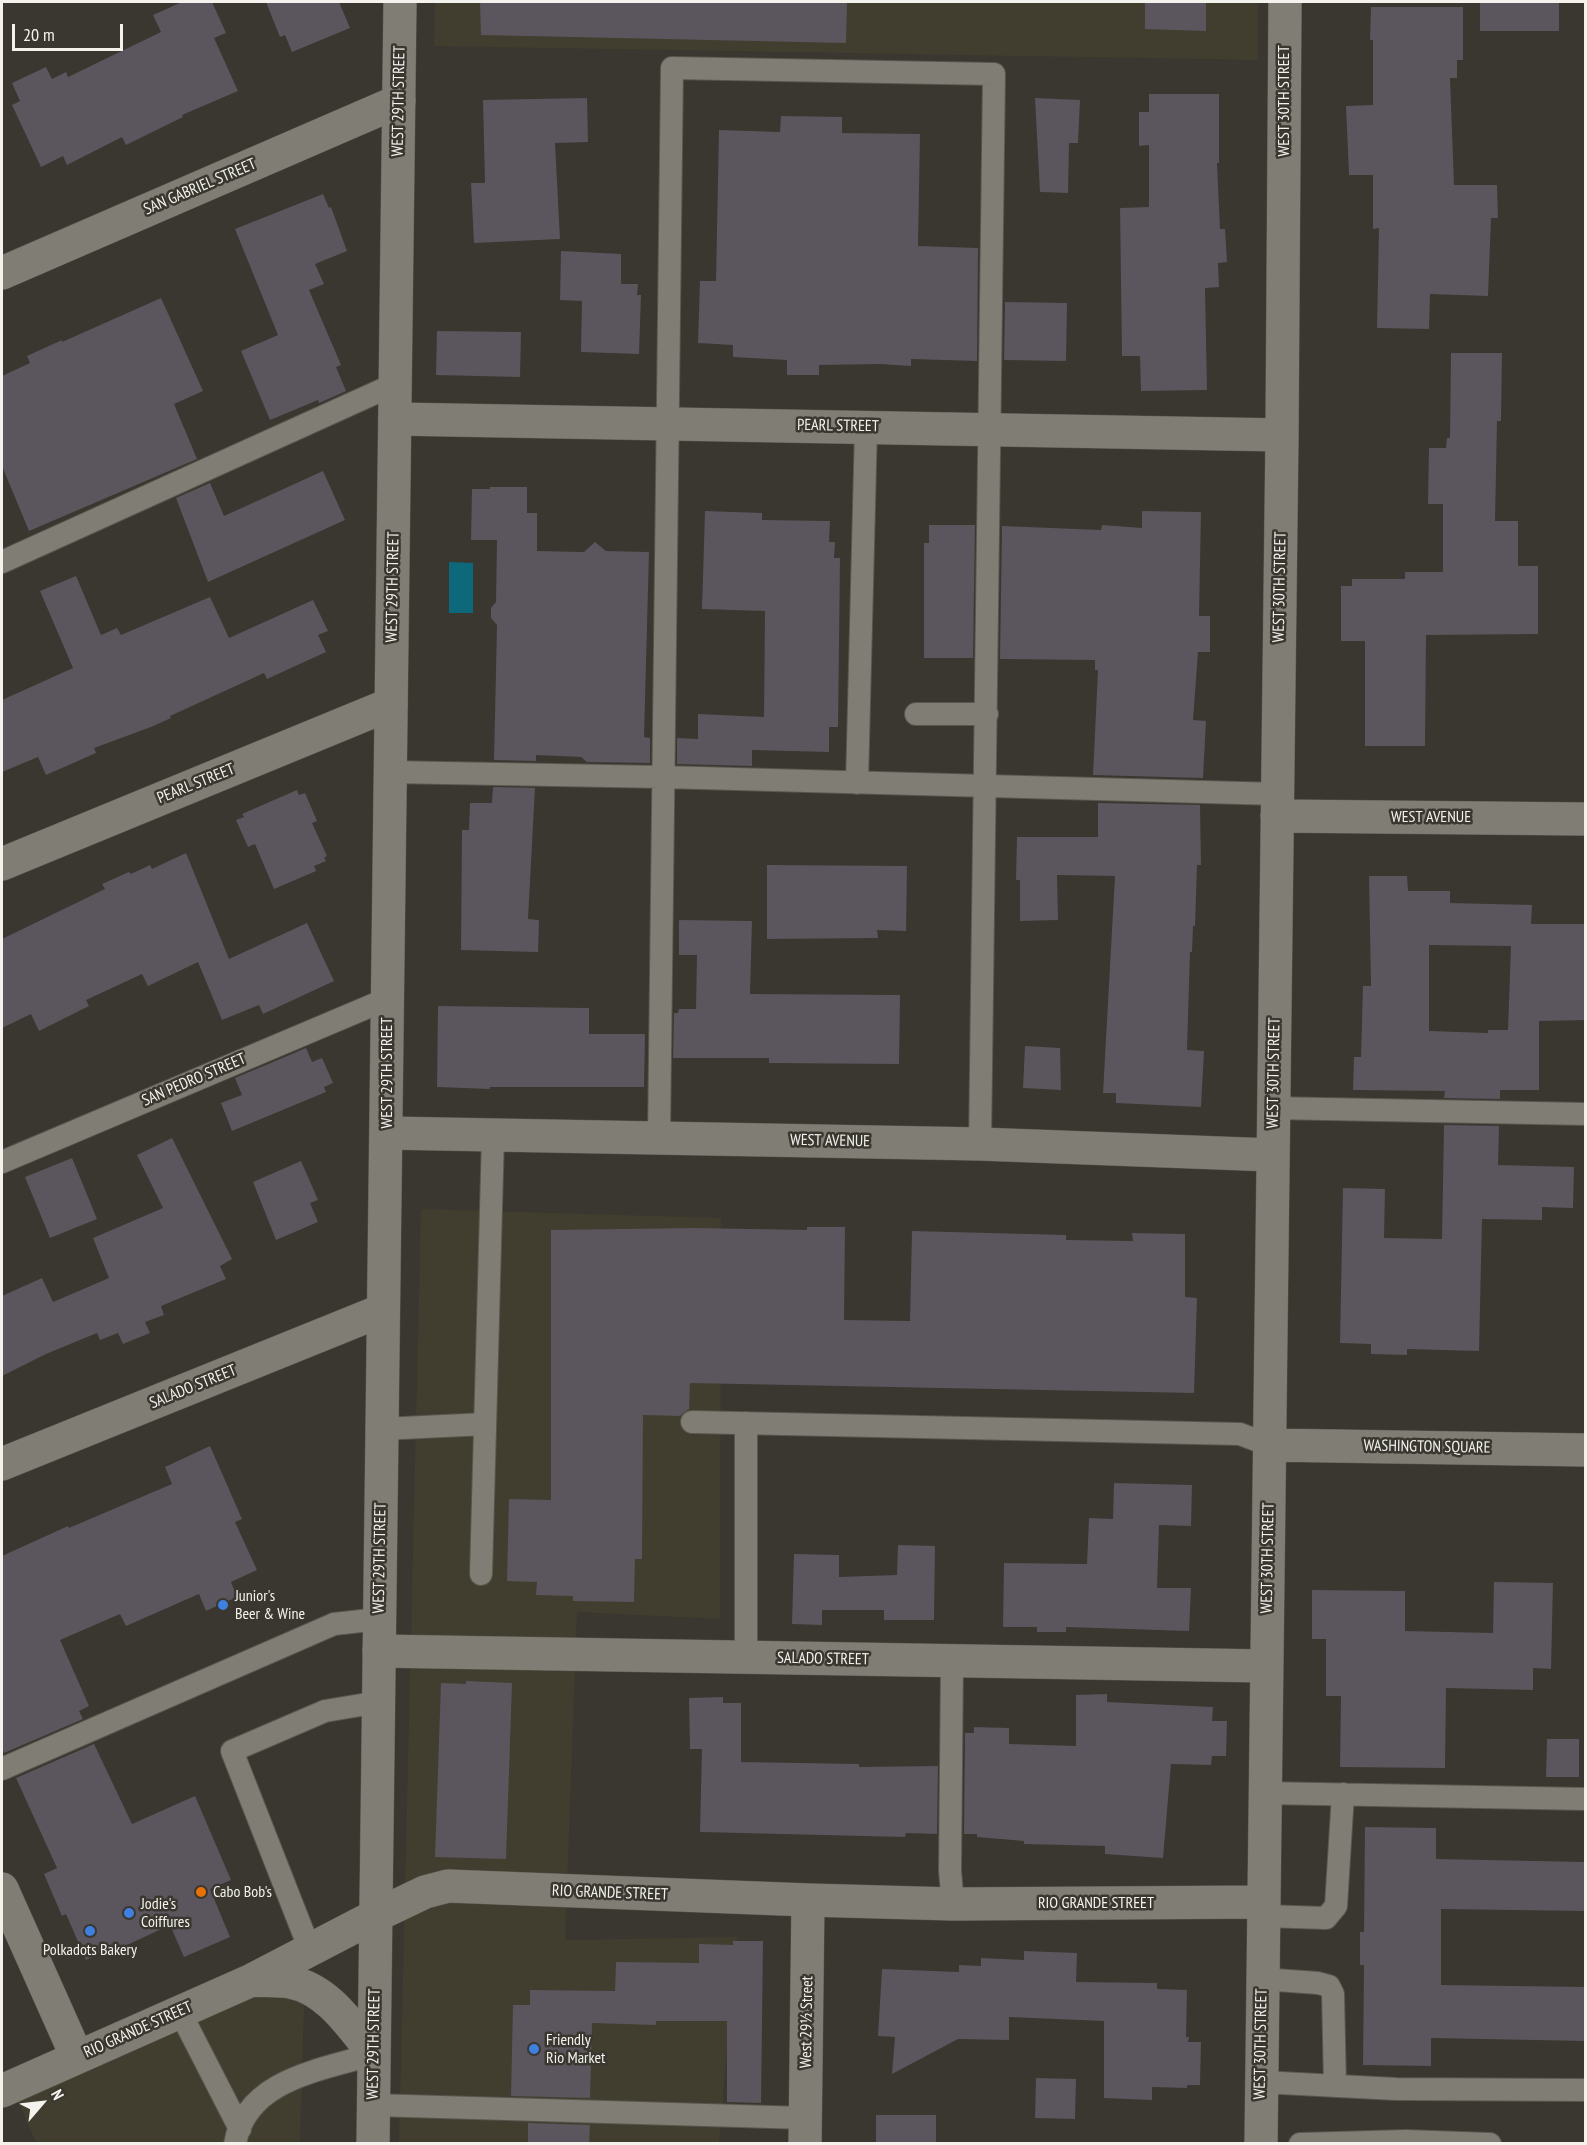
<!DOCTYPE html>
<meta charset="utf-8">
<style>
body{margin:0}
#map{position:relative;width:1587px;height:2145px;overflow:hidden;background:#39372f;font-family:"PT Sans Narrow",sans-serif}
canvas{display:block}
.frame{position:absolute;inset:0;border:3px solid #f3f2ed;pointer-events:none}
.north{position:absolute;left:12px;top:2073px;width:60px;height:60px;-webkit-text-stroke:4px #39372f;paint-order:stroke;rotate:62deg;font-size:16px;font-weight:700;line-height:24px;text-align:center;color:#f3f2ed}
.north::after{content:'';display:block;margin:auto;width:21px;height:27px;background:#f3f2ed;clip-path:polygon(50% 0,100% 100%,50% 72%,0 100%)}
.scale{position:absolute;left:12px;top:24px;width:111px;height:27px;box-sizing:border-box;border:3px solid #f3f2ed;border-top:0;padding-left:8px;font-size:18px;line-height:21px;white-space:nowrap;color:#f3f2ed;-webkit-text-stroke:4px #39372f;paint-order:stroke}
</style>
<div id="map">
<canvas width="1587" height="2145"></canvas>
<div class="frame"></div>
<div class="north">N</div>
<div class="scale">20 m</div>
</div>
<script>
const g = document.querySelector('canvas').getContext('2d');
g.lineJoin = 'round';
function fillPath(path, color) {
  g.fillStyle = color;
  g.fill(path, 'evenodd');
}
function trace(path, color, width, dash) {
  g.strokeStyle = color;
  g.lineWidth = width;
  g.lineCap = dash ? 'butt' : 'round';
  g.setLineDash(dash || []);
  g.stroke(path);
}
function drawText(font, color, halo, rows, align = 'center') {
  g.font = font + ' "PT Sans Narrow",sans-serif';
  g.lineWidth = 5;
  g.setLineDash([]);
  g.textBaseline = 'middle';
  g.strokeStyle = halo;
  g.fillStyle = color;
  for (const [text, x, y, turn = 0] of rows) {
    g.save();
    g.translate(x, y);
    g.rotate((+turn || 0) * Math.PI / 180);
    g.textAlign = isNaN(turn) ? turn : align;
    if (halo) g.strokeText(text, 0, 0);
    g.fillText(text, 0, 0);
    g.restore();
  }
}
const built = new Path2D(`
 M 435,2 L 1258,2 L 1258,60 L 434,46 Z
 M 421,1209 L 721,1218 L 720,1619 L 577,1612 L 565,1940 L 737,1937 L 719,2143 L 399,2144 Z
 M 305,1974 L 300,2143 L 36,2143 L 15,2093 Z`);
const water = new Path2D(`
 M 449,562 L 473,563 L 473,613 L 449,613 Z`);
const building = new Path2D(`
 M 182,2 L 212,2 L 226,33 L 214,38 L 238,91 L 182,115 L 183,117 L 126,145 L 122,137 L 67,165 L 63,156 L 41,167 L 12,105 L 20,101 L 12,83 L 46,67 L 52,79 L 66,72 L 68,77 L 161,32 L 153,15 Z
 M 266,2 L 339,2 L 350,28 L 292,52 L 285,35 L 280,37 Z
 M 480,2 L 847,2 L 846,43 L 481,35 Z
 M 1145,2 L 1206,2 L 1206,31 L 1145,29 Z
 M 1480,2 L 1559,2 L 1559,31 L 1480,31 Z
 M 1371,7 L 1463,7 L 1463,60 L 1457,60 L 1457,78 L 1450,78 L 1454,185 L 1497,185 L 1498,218 L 1491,218 L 1488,296 L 1430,294 L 1429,329 L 1377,328 L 1379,228 L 1373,229 L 1373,175 L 1349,175 L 1346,106 L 1373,105 L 1373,40 L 1370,40 Z
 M 1149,94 L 1219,94 L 1219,163 L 1217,163 L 1220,229 L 1225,229 L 1227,262 L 1218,263 L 1219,287 L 1205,288 L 1207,390 L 1141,391 L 1140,356 L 1122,356 L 1120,208 L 1149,207 L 1149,145 L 1139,146 L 1139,112 L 1149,112 Z
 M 587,98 L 588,142 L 555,143 L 560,239 L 474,243 L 471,183 L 485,183 L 483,100 Z
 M 1035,98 L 1080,100 L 1078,143 L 1069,143 L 1068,193 L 1040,192 Z
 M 781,116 L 842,117 L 842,133 L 920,134 L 918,246 L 978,248 L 977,361 L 911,359 L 911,366 L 880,364 L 819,365 L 819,375 L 787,375 L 787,360 L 733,357 L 733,345 L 698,343 L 700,281 L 716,281 L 719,130 L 780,132 Z
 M 323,194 L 329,208 L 331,207 L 347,251 L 315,264 L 324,284 L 309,290 L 341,365 L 336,367 L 346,391 L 319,403 L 318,400 L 270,420 L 241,351 L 278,335 L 235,229 Z
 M 561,251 L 621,254 L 621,284 L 638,284 L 637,295 L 641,295 L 639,354 L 581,352 L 582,301 L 560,300 Z
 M 161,298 L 203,391 L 174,404 L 197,459 L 29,531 L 2,466 L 2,376 L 30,363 L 27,356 L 62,340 L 62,342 Z
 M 1005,302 L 1067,303 L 1066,361 L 1004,360 Z
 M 437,331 L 521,332 L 520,377 L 436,375 Z
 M 1451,353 L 1502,353 L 1501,421 L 1497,421 L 1495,521 L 1518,521 L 1518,566 L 1538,566 L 1538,634 L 1426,635 L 1425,746 L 1365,746 L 1365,641 L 1341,641 L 1341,586 L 1352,586 L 1352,579 L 1405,579 L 1405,572 L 1443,572 L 1443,504 L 1428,504 L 1429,448 L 1446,448 L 1447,438 L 1450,438 Z
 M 323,471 L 345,520 L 208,582 L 176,498 L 210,483 L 224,516 Z
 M 490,487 L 527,487 L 527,513 L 537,513 L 537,551 L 584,552 L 595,542 L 606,551 L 649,552 L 644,737 L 650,738 L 650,763 L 587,762 L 581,757 L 536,755 L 536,761 L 494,760 L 497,625 L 491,618 L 491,608 L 496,602 L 497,540 L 471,540 L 472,489 L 490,489 Z
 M 705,511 L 762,513 L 762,520 L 830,521 L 829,542 L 835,542 L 834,558 L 840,558 L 838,727 L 829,727 L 829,752 L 752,750 L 752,766 L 677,764 L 677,738 L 698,739 L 698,714 L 764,717 L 765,611 L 702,609 Z
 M 1142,511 L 1201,512 L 1199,616 L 1210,616 L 1210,652 L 1198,652 L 1193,720 L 1206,721 L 1203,778 L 1093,775 L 1098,670 L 1095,670 L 1095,660 L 1000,659 L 1002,526 L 1101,530 L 1102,525 L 1142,528 Z
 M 929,525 L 975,525 L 973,658 L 924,658 L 924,543 L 929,543 Z
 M 76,576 L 101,635 L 117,628 L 121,635 L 210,597 L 229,638 L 313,600 L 328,631 L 318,635 L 326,652 L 267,679 L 264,673 L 170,716 L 171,718 L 151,727 L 94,748 L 96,753 L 46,775 L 38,757 L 2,772 L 2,700 L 73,668 L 40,591 Z
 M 493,787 L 535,788 L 528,919 L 539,920 L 538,952 L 461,950 L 462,830 L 469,830 L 470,803 L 492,803 Z
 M 297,790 L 299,795 L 305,793 L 317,821 L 312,823 L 327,856 L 324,858 L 326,861 L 314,866 L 316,871 L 274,889 L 255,844 L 248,847 L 236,820 L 244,817 L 242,814 Z
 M 1098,803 L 1200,805 L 1201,865 L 1197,865 L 1195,926 L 1193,926 L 1192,952 L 1190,952 L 1187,1050 L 1204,1051 L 1201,1107 L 1116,1103 L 1116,1093 L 1103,1093 L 1115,876 L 1057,875 L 1058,920 L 1020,921 L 1020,880 L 1016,880 L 1017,837 L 1098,837 Z
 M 186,853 L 229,959 L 307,923 L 334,981 L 263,1014 L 259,1005 L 222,1020 L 198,962 L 148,986 L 142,974 L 86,1000 L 89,1006 L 39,1031 L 31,1014 L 2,1028 L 2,939 L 105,889 L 102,884 L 129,872 L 131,874 L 150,865 L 152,869 Z
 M 767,865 L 907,866 L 906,931 L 877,930 L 878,938 L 767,939 Z
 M 1369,876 L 1407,876 L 1408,891 L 1450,891 L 1450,903 L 1532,905 L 1531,924 L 1586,924 L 1586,1020 L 1539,1021 L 1539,1090 L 1500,1090 L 1500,1099 L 1444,1098 L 1445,1091 L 1353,1090 L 1354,1057 L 1361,1057 L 1363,986 L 1371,986 ZM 1429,945 L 1511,946 L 1508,1030 L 1488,1030 L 1488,1033 L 1429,1031 Z
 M 679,920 L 752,921 L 750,994 L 900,995 L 899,1064 L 769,1063 L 769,1058 L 673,1058 L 674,1013 L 678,1013 L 679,1009 L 696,1009 L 697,955 L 679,955 Z
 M 438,1006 L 589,1008 L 589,1034 L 645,1034 L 644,1087 L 490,1087 L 490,1089 L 437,1087 Z
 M 1025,1046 L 1060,1048 L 1061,1090 L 1023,1088 Z
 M 306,1048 L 312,1062 L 322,1058 L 333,1083 L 324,1087 L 326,1092 L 232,1131 L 221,1103 L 242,1095 L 235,1078 Z
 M 1444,1125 L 1499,1126 L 1498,1165 L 1574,1167 L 1573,1208 L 1542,1207 L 1542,1220 L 1482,1219 L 1479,1351 L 1407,1349 L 1407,1355 L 1371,1354 L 1371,1344 L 1340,1343 L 1343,1188 L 1385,1189 L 1384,1238 L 1442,1239 Z
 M 172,1138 L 232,1259 L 220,1266 L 226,1279 L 161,1306 L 164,1315 L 145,1322 L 150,1333 L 123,1344 L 118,1333 L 100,1340 L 97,1333 L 46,1354 L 2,1376 L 2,1296 L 42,1278 L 53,1302 L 109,1278 L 93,1238 L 163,1208 L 137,1155 Z
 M 72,1158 L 97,1219 L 50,1238 L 25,1177 Z
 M 301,1161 L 318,1200 L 310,1203 L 318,1222 L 276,1240 L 253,1182 Z
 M 807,1227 L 845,1227 L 844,1320 L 910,1321 L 912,1231 L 1066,1235 L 1066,1240 L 1133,1241 L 1132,1233 L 1185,1234 L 1185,1297 L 1197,1298 L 1194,1393 L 690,1383 L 689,1409 L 680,1416 L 643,1415 L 642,1559 L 635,1559 L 634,1602 L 573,1601 L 573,1596 L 536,1595 L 537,1582 L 507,1581 L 509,1499 L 551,1500 L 551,1230 L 694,1228 L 807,1230 Z
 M 210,1446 L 242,1519 L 235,1522 L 257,1570 L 231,1582 L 237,1597 L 206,1611 L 199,1594 L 126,1626 L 120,1614 L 60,1640 L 89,1706 L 79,1711 L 83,1719 L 4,1753 L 2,1747 L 2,1556 L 68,1526 L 69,1528 L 172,1484 L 165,1467 Z
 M 1114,1483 L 1192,1485 L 1191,1526 L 1159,1525 L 1157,1588 L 1191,1588 L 1189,1631 L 1066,1627 L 1066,1632 L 1037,1632 L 1037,1627 L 1003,1627 L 1004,1563 L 1087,1564 L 1089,1518 L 1113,1519 Z
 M 898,1545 L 935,1546 L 934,1620 L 884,1620 L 884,1610 L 822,1610 L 822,1625 L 792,1624 L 794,1554 L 839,1555 L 839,1577 L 897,1575 Z
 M 1494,1582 L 1553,1583 L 1551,1669 L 1533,1668 L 1533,1690 L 1446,1688 L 1445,1768 L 1340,1767 L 1341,1696 L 1326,1696 L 1326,1639 L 1312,1639 L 1312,1590 L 1405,1591 L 1405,1631 L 1493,1633 Z
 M 466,1681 L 512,1683 L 506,1859 L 435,1857 L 441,1683 L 466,1684 Z
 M 1107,1694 L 1107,1702 L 1213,1707 L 1212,1721 L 1227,1721 L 1226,1756 L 1212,1756 L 1211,1765 L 1171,1764 L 1163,1858 L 1105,1854 L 1105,1846 L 1024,1844 L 1024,1841 L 977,1837 L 977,1834 L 964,1834 L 965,1733 L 974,1733 L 974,1727 L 1009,1728 L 1009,1744 L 1076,1746 L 1076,1695 Z
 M 723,1697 L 723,1703 L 741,1703 L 741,1762 L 859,1764 L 859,1767 L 938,1766 L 937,1834 L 906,1833 L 905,1837 L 700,1832 L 702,1749 L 690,1749 L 689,1698 Z
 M 1547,1739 L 1579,1739 L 1579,1777 L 1546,1777 Z
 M 94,1744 L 132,1824 L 195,1796 L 231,1880 L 210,1889 L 230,1937 L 184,1957 L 170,1925 L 110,1953 L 109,1949 L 86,1960 L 66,1914 L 62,1916 L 44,1874 L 57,1868 L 16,1778 Z
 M 1365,1827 L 1436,1828 L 1436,1859 L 1586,1862 L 1586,1911 L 1441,1909 L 1441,1985 L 1586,1987 L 1586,2041 L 1431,2038 L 1431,2066 L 1363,2065 L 1364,1965 L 1360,1965 L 1360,1932 L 1364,1932 Z
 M 733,1941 L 763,1941 L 761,2103 L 727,2102 L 727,2021 L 656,2021 L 656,2025 L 592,2023 L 590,2098 L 511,2096 L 513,2005 L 530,2005 L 530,1990 L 615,1991 L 616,1962 L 699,1963 L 699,1944 L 733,1945 Z
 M 1024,1951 L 1077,1953 L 1076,1982 L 1157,1983 L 1157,1989 L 1187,1990 L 1186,2037 L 1189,2037 L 1188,2042 L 1201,2042 L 1200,2085 L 1187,2085 L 1187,2088 L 1152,2087 L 1152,2100 L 1104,2098 L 1104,2021 L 1009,2017 L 1009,2040 L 958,2039 L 892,2074 L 895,2037 L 878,2036 L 882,1969 L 959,1972 L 959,1965 L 981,1966 L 981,1958 L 1024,1960 Z
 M 1036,2078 L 1076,2079 L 1075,2119 L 1035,2118 Z
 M 876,2115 L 936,2115 L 936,2144 L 876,2144 Z
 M 528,2123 L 590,2125 L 589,2144 L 528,2144 Z`);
const lane = new Path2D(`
 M 2,562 L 395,384
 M 916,714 L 987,714
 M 390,772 L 663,777 L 1277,794
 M 857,783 L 866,427
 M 1273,1108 L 1586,1114
 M 659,1138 L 672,68 L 994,74 L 980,1144
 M 2,1162 L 387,999
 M 692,1422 L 1240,1434 L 1269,1445
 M 746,1423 L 746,1658
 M 382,1429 L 485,1424
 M 481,1574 L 493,1136
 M 952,1661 L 950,1871 L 953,1904
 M 2,1769 L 334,1624 L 379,1619
 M 1265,1793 L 1586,1799
 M 1263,1916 L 1326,1918 L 1336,1906 L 1343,1794
 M 310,1950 L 232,1751 L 325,1711 L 379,1702
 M 1262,1979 L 1318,1983 L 1329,1986 L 1333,1994 L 1335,2086
 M 180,2012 L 240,2129
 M 1261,2082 L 1396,2089 L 1586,2090
 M 374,2105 L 805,2118
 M 235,2144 C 246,2079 322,2070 374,2054
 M 1300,2144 L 1406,2141 L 1490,2144`);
const street = new Path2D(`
 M 2,273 L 399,101
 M 395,419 L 1282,435
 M 1277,816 L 1586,819
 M 2,864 L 391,704
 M 387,1133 L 980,1144 L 1272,1155
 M 1269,1445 L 1586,1450
 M 2,1464 L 383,1310
 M 379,1651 L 1266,1666
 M 2,1889 L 77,2057
 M 377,1915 L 425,1892 L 448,1886 L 808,1900 L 953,1904 L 1263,1902
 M 805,2144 L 808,1900
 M 1261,2144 L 1282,435 L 1285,2`);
const secondary = new Path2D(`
 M 252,1980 C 264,1981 278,1980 290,1982 C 328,1989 351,2026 374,2054
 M 2,2091 L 252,1980 L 377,1915
 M 373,2144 L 400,2`);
const markers = [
 [223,1605,6,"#3f7fe0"],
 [201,1892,6,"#e8710a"],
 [129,1913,6,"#3f7fe0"],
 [90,1931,6,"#3f7fe0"],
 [534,2049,6,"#3f7fe0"]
];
const streetNames = [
 ["WEST 29TH STREET",399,101,-89],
 ["WEST 30TH STREET",1284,101,-90],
 ["SAN GABRIEL STREET",200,187,-23],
 ["PEARL STREET",838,426,1],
 ["WEST 29TH STREET",393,587,-89],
 ["WEST 30TH STREET",1280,587,-89],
 ["PEARL STREET",196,784,-22],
 ["WEST AVENUE",1431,817],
 ["WEST 29TH STREET",387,1073,-90],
 ["WEST 30TH STREET",1274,1073,-89],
 ["SAN PEDRO STREET",194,1080,-23],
 ["WEST AVENUE",830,1141,1],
 ["SALADO STREET",193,1387,-22],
 ["WASHINGTON SQUARE",1427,1447,1],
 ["WEST 29TH STREET",380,1558,-89],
 ["WEST 30TH STREET",1268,1558,-89],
 ["SALADO STREET",823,1659,1],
 ["RIO GRANDE STREET",610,1893,2],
 ["RIO GRANDE STREET",1096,1903],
 ["West 29½ Street",807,2022,-89],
 ["RIO GRANDE STREET",138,2030,-24],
 ["WEST 29TH STREET",374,2044,-89],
 ["WEST 30TH STREET",1261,2044,-89]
];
const poiNames = [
 ["Junior's",235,1596],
 ["Beer & Wine",235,1614],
 ["Cabo Bob's",213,1892],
 ["Jodie's",141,1904],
 ["Coiffures",141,1922],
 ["Polkadots Bakery",90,1950,"center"],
 ["Friendly",546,2040],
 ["Rio Market",546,2058]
];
fillPath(built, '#413e2f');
fillPath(water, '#0e687c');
fillPath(building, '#5b555d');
trace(lane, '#57564f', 24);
trace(street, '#57564f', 34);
trace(secondary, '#57564f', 34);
trace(lane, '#807e74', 22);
trace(street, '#807e74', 33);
trace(secondary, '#807e74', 33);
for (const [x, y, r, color] of markers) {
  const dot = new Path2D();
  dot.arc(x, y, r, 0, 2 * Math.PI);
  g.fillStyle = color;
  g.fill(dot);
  trace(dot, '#39372f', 2);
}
drawText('16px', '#f3f2ed', '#39372f', streetNames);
drawText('16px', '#f3f2ed', '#39372f', poiNames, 'left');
</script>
